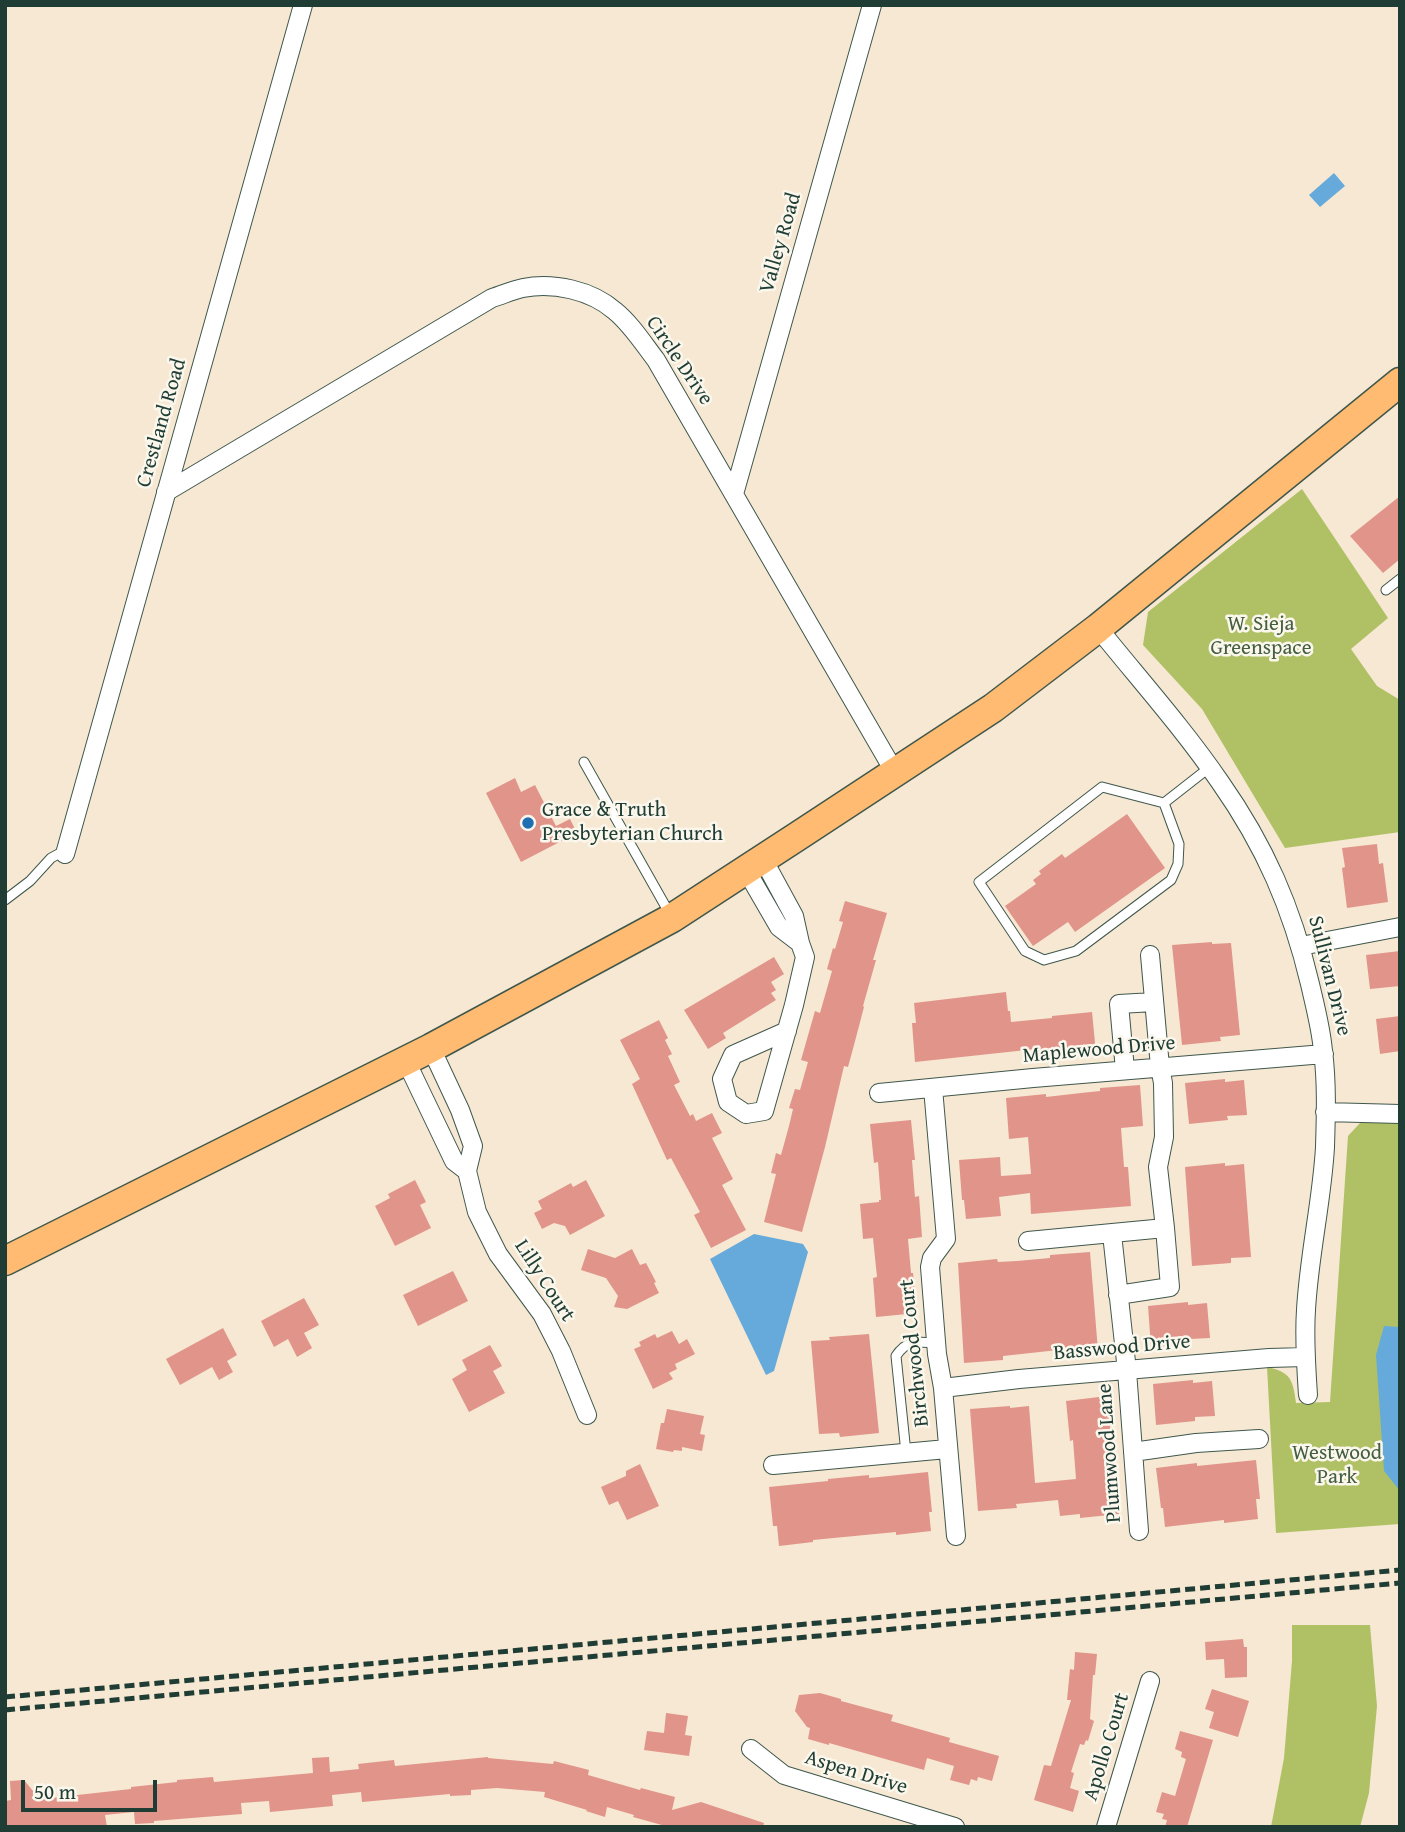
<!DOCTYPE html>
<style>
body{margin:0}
#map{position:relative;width:1405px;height:1832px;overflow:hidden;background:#f6e8d2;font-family:"Gentium Book Plus",serif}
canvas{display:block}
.frame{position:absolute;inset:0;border:7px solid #1f3d34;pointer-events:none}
.scale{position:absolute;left:21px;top:1780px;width:136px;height:32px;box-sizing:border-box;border:4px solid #1f3d34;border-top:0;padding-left:9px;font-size:21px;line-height:24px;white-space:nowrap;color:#1f3d34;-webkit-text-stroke:5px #fbf7ec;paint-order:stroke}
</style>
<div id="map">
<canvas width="1405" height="1832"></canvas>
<div class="frame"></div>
<div class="scale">50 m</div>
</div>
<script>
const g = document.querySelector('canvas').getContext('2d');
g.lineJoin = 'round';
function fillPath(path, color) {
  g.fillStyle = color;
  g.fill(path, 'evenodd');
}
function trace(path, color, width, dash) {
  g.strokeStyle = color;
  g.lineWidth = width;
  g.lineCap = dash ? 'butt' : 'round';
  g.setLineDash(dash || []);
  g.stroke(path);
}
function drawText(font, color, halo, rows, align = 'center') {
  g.font = font + ' "Gentium Book Plus",serif';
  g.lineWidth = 5;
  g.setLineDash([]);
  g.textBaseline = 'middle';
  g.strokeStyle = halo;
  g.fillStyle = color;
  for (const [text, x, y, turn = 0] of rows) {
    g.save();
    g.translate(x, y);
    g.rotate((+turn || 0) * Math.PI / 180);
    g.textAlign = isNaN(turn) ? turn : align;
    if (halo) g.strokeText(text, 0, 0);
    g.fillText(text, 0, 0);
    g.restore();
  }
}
const green = new Path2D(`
 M 1302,489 L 1388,618 L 1351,649 L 1377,686 L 1400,700 L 1400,832 L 1285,848 L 1202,709 L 1143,645 L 1148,612 Z
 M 1360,1123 L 1400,1123 L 1400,1524 L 1276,1533 L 1267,1367 C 1291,1372 1293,1380 1296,1403 L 1330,1402 L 1348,1136 Z
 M 1292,1625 L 1370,1625 L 1377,1706 L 1369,1793 L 1360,1827 L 1271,1827 L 1284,1758 L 1292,1661 Z`);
const water = new Path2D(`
 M 1334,173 L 1345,186 L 1320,207 L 1309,195 Z
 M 754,1234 L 803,1244 L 808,1252 L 774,1371 L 766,1375 L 710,1259 Z
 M 1384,1326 L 1400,1327 L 1400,1491 L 1384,1471 L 1376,1355 Z`);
const building = new Path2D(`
 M 1400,496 L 1400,559 L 1383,573 L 1350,536 Z
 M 515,778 L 521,792 L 535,785 L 556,826 L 570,819 L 577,833 L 521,862 L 486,793 Z
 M 1127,814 L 1165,868 L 1075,932 L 1068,922 L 1033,946 L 1005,906 L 1036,884 L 1033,880 L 1041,874 L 1039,871 L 1062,854 L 1065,858 Z
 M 1377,844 L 1379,864 L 1383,863 L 1388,902 L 1347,908 L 1342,868 L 1345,867 L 1342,848 Z
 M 845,901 L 887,913 L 873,960 L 876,960 L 863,1006 L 864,1007 L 854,1045 L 848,1067 L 844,1066 L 825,1147 L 802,1232 L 764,1222 L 776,1174 L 771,1173 L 776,1153 L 781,1155 L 789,1126 L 793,1109 L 789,1108 L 795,1089 L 800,1090 L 808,1062 L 801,1060 L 815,1011 L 820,1013 L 832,971 L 827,969 L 833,948 L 835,949 L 843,922 L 839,921 Z
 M 1212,942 L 1212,944 L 1231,943 L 1240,1035 L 1220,1037 L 1221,1041 L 1182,1045 L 1172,945 Z
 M 1400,951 L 1400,986 L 1370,989 L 1366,955 Z
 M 774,957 L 784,974 L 771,982 L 776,990 L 771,993 L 776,1000 L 723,1033 L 726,1038 L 708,1049 L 684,1010 Z
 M 1006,992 L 1008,1011 L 1010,1011 L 1011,1022 L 1052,1018 L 1052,1016 L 1092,1012 L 1096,1053 L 1057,1056 L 1056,1053 L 1036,1054 L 1036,1049 L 915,1062 L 912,1023 L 916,1023 L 914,1003 Z
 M 1400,1016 L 1400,1051 L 1380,1054 L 1376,1019 Z
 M 659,1020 L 668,1038 L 665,1040 L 672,1054 L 668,1056 L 680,1082 L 674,1085 L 690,1116 L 693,1114 L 696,1121 L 712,1113 L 722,1133 L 712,1138 L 733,1179 L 722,1185 L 746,1230 L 711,1248 L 694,1215 L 700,1212 L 671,1158 L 667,1160 L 632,1084 L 640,1079 L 620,1040 Z
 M 1225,1079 L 1225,1082 L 1244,1080 L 1247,1115 L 1227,1116 L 1228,1120 L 1189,1124 L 1185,1083 Z
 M 1140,1085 L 1143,1126 L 1121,1128 L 1124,1167 L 1128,1167 L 1131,1206 L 1031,1214 L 1030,1193 L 999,1197 L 1001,1216 L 966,1219 L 964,1200 L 962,1200 L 959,1160 L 1000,1157 L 1001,1176 L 1031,1174 L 1028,1137 L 1009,1139 L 1006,1098 L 1046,1094 L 1046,1097 L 1081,1093 L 1100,1091 L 1100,1088 Z
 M 911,1120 L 915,1160 L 912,1160 L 915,1197 L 919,1196 L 922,1237 L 908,1239 L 911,1273 L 913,1273 L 917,1313 L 876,1317 L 873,1278 L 877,1277 L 873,1238 L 863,1239 L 860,1204 L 879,1202 L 879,1200 L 881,1200 L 878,1162 L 874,1163 L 870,1124 Z
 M 1225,1163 L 1225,1166 L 1244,1164 L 1251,1257 L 1231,1258 L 1231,1263 L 1192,1266 L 1185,1167 Z
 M 415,1180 L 426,1202 L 420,1205 L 431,1228 L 395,1246 L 375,1206 L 390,1198 L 388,1194 Z
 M 586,1180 L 605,1216 L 570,1235 L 565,1226 L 554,1223 L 542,1229 L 534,1213 L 542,1209 L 538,1201 L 571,1183 L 573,1187 Z
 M 588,1249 L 615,1258 L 632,1249 L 640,1265 L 646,1263 L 656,1282 L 654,1283 L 659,1293 L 627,1309 L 614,1307 L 618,1296 L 606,1278 L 581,1270 Z
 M 1090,1252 L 1098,1351 L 1059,1355 L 1058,1350 L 1003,1356 L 1003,1360 L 964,1363 L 958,1263 L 997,1259 L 998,1262 L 1017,1261 L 1050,1258 L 1050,1255 Z
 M 453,1271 L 468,1301 L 418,1326 L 403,1295 Z
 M 304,1298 L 319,1325 L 304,1333 L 312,1348 L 297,1357 L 288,1339 L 274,1347 L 261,1321 Z
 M 1188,1302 L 1188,1305 L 1207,1303 L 1210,1338 L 1190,1339 L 1191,1344 L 1151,1347 L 1148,1306 Z
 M 223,1328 L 237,1355 L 227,1361 L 233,1372 L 219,1380 L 212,1367 L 180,1385 L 166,1359 Z
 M 672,1331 L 679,1344 L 687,1339 L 695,1354 L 675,1364 L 677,1369 L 669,1373 L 673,1379 L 653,1389 L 634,1349 L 641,1346 L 639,1342 L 655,1334 L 657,1338 Z
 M 869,1334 L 879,1433 L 840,1437 L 839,1433 L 819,1434 L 811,1341 L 830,1340 L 829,1337 Z
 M 490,1345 L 502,1366 L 493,1371 L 505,1393 L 469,1412 L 452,1379 L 467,1370 L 462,1360 Z
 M 1193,1380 L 1193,1383 L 1212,1381 L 1215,1416 L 1195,1417 L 1195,1421 L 1156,1425 L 1153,1384 Z
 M 1107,1396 L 1111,1435 L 1107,1436 L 1111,1474 L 1116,1473 L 1119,1514 L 1080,1518 L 1080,1514 L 1060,1516 L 1058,1500 L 1016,1504 L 1017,1508 L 978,1511 L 970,1409 L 1010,1406 L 1010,1408 L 1029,1406 L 1035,1483 L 1076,1479 L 1073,1440 L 1070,1441 L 1066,1401 Z
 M 667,1409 L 704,1416 L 700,1434 L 705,1435 L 702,1451 L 682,1447 L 682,1451 L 674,1450 L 673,1452 L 656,1449 L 661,1423 L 664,1423 Z
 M 1256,1460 L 1260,1499 L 1256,1499 L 1258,1519 L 1224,1523 L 1224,1520 L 1165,1527 L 1163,1508 L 1161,1508 L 1156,1468 L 1197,1463 L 1197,1466 Z
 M 640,1464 L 659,1506 L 627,1520 L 618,1501 L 609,1505 L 601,1487 L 626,1476 L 626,1471 Z
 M 928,1472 L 932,1512 L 929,1512 L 931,1531 L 896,1535 L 896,1532 L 813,1540 L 813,1542 L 779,1546 L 777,1526 L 773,1526 L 769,1487 L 828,1481 L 828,1479 L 869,1475 L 869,1478 Z
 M 1243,1639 L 1244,1647 L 1247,1647 L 1247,1677 L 1225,1678 L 1224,1659 L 1206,1660 L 1205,1642 Z
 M 1075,1652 L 1097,1654 L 1095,1675 L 1093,1675 L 1090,1719 L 1094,1721 L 1088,1741 L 1086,1740 L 1084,1745 L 1080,1744 L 1071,1772 L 1074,1773 L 1070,1788 L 1079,1791 L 1073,1812 L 1034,1800 L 1044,1765 L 1051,1766 L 1071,1700 L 1067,1700 L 1070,1669 L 1074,1670 Z
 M 1212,1689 L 1249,1701 L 1238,1737 L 1209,1728 L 1214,1712 L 1205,1709 Z
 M 820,1693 L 841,1699 L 841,1701 L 893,1715 L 891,1721 L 950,1738 L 949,1742 L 999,1756 L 992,1781 L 978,1777 L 977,1781 L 971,1779 L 969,1785 L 950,1780 L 954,1766 L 927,1758 L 924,1770 L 829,1743 L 829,1745 L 808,1739 L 810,1728 L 807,1727 L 795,1711 L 799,1695 Z
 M 666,1713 L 688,1716 L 685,1735 L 692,1736 L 689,1756 L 644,1750 L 647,1731 L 664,1733 Z
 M 1180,1731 L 1213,1740 L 1187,1827 L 1165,1827 L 1167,1820 L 1162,1819 L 1164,1814 L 1156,1812 L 1162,1792 L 1175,1796 L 1186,1759 L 1181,1757 L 1182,1752 L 1175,1749 Z
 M 329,1757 L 330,1772 L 359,1769 L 358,1764 L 394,1760 L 395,1766 L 488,1757 L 488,1758 L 553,1764 L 554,1761 L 589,1770 L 588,1775 L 640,1790 L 641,1788 L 675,1797 L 672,1810 L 701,1802 L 764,1823 L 763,1827 L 669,1827 L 633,1817 L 634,1815 L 607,1807 L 605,1817 L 586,1811 L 587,1810 L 544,1797 L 545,1792 L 497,1788 L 471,1790 L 471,1795 L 450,1796 L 450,1794 L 362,1802 L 361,1792 L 332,1795 L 333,1806 L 270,1812 L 269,1801 L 241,1803 L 242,1814 L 154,1821 L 154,1823 L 135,1824 L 134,1812 L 105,1815 L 107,1827 L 5,1827 L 5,1801 L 11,1800 L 10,1781 L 24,1780 L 33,1791 L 33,1800 L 131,1789 L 131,1787 L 177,1782 L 177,1780 L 213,1777 L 214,1782 L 313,1773 L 312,1758 Z`);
const service = new Path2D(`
 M 1386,590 L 1400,579
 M 584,762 L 671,916
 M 1164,803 L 1102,787 L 979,882 L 1025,951 L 1044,960 L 1076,951 L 1171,880 L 1178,864 L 1179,844 L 1164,803 L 1210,767
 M 5,900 L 30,881 L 51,858 L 64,851
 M 906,1453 L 896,1356 C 907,1339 918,1342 936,1343`);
const minor = new Path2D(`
 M 166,492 L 492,298 C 502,295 513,290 523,288 C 553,282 591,290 615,311 C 631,324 643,343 656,360 L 894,771
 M 734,494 L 872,5
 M 1098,628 C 1139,679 1183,728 1220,782 C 1265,846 1292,908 1310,984 C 1315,1006 1321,1028 1323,1051 C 1327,1082 1326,1115 1325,1147 C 1322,1201 1309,1255 1306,1310 C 1304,1338 1306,1366 1308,1395
 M 65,854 L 303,5
 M 746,870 L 779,927 L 800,943 L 794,916 L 763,859
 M 1301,946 L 1400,927
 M 787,1031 L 733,1055 L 722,1079 L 728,1102 L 746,1114 L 764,1111 L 794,1005 L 805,957 L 800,943
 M 431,1048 L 460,1110 L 473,1146 L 467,1171 L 477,1212 L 498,1254 L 542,1314 L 561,1351 L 587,1415
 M 406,1061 L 454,1161 L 467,1171
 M 1125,1070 L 1119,1004 L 1154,1002
 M 933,1088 L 946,1239 L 932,1258 L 930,1267 L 937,1354 L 943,1388 L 956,1536
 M 879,1093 L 1033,1078 L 1324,1054
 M 1325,1112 L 1400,1114
 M 1112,1234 L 1127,1371 L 1139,1531
 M 1028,1241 L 1165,1228 L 1158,1167 L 1164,1137 L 1163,1083 L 1160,1067 L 1150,955
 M 1118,1295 L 1170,1287 L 1165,1228
 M 943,1388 L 1019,1379 L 1269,1358 L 1305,1357
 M 1133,1452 L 1196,1443 L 1259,1439
 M 773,1465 L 947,1449
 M 751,1749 L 784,1775 L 955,1827
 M 1106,1827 L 1150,1681`);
const primary = new Path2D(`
 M 5,1261 L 431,1048 L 672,918 L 798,836 L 993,708 L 1098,628 L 1400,382`);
const rail = new Path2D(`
 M 5,1697 L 1400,1570
 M 5,1710 L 1400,1583`);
const markers = [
 [528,823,7,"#1f6fb2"]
];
const streetNames = [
 ["Valley Road",781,243,-74],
 ["Circle Drive",679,361,56],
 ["Crestland Road",162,423,-74],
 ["Sullivan Drive",1329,976,76],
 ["Maplewood Drive",1099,1050,-5],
 ["Lilly Court",544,1281,57],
 ["Basswood Drive",1122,1348,-5],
 ["Birchwood Court",915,1353,-96],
 ["Plumwood Lane",1110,1453,-94],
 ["Apollo Court",1107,1747,-73],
 ["Aspen Drive",856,1773,17]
];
const parkNames = [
 ["W. Sieja",1261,625],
 ["Greenspace",1261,649],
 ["Westwood",1337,1454],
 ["Park",1337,1478]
];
const poiNames = [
 ["Grace & Truth",542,811],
 ["Presbyterian Church",542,835]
];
fillPath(green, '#b0c165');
fillPath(water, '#66aadb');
fillPath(building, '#e1948a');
trace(service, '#3f574c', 11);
trace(minor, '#3f574c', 20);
trace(primary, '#3f574c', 31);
trace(service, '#fff', 9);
trace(minor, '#fff', 18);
trace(primary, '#ffbb71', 28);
trace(rail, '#1f3d34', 5, [10, 5]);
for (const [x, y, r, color] of markers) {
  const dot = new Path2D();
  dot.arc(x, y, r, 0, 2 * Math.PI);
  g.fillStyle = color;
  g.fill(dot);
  trace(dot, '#fbf7ec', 2.5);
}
drawText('21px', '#1f3d34', '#fbf7ec', streetNames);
drawText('21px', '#435e40', '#fbf7ec', parkNames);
drawText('21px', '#1f3d34', '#fbf7ec', poiNames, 'left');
</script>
